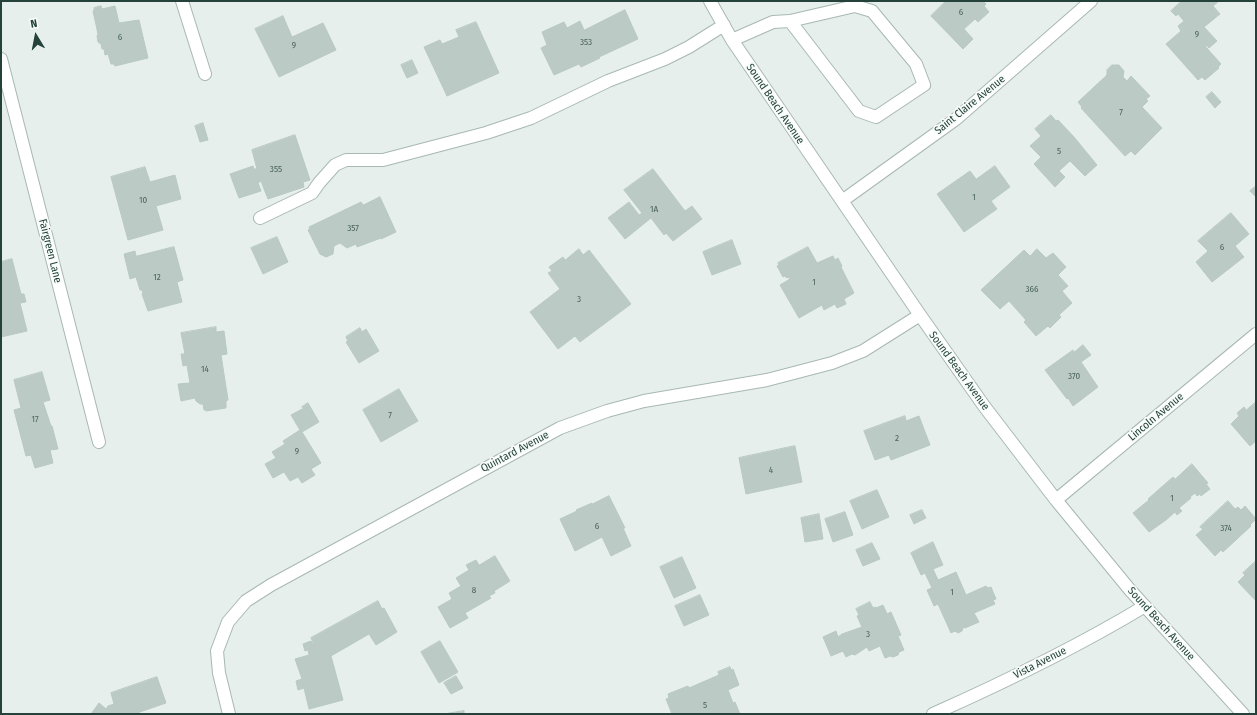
<!DOCTYPE html>
<style>
body{margin:0}
#map{position:relative;width:1257px;height:715px;overflow:hidden;background:#e6efeb;font-family:"Fira Sans Condensed",sans-serif}
canvas{display:block}
.frame{position:absolute;inset:0;border:2px solid #24423a;pointer-events:none}
.north{position:absolute;left:16px;top:16px;width:40px;height:40px;-webkit-text-stroke:3px #f7fbf9;paint-order:stroke;rotate:350deg;font-size:11px;font-weight:700;line-height:16px;text-align:center;color:#24423a}
.north::after{content:'';display:block;margin:auto;width:14px;height:18px;background:#24423a;clip-path:polygon(50% 0,100% 100%,50% 72%,0 100%)}
</style>
<div id="map">
<canvas width="1257" height="715"></canvas>
<div class="frame"></div>
<div class="north">N</div>
</div>
<script>
const g = document.querySelector('canvas').getContext('2d');
g.lineJoin = 'round';
function fillPath(path, color) {
  g.fillStyle = color;
  g.fill(path, 'evenodd');
}
function trace(path, color, width, dash) {
  g.strokeStyle = color;
  g.lineWidth = width;
  g.lineCap = dash ? 'butt' : 'round';
  g.setLineDash(dash || []);
  g.stroke(path);
}
function drawText(font, color, halo, rows, align = 'center') {
  g.font = font + ' "Fira Sans Condensed",sans-serif';
  g.lineWidth = 3.5;
  g.setLineDash([]);
  g.textBaseline = 'middle';
  g.strokeStyle = halo;
  g.fillStyle = color;
  for (const [text, x, y, turn = 0] of rows) {
    g.save();
    g.translate(x, y);
    g.rotate((+turn || 0) * Math.PI / 180);
    g.textAlign = isNaN(turn) ? turn : align;
    if (halo) g.strokeText(text, 0, 0);
    g.fillText(text, 0, 0);
    g.restore();
  }
}
const building = new Path2D(`
 M 946,1 L 983,1 L 986,4 L 984,6 L 989,12 L 978,22 L 975,19 L 964,29 L 973,39 L 963,49 L 931,16 Z
 M 1182,1 L 1185,3 L 1187,1 L 1219,1 L 1213,6 L 1220,14 L 1204,27 L 1217,41 L 1209,48 L 1206,45 L 1205,46 L 1221,64 L 1218,67 L 1219,68 L 1205,80 L 1202,77 L 1198,80 L 1166,44 L 1181,31 L 1178,26 L 1184,21 L 1178,14 L 1176,16 L 1171,11 Z
 M 101,6 L 102,9 L 115,6 L 119,23 L 139,20 L 148,58 L 115,66 L 114,64 L 111,64 L 108,54 L 105,55 L 104,49 L 102,49 L 101,44 L 98,42 L 97,36 L 98,34 L 93,11 L 94,11 L 94,8 Z
 M 625,10 L 638,39 L 599,57 L 600,58 L 581,67 L 579,64 L 554,75 L 541,48 L 547,45 L 542,32 L 564,22 L 567,28 L 580,21 L 584,30 Z
 M 283,16 L 292,37 L 323,23 L 336,50 L 279,77 L 255,29 Z
 M 476,22 L 499,73 L 447,96 L 424,47 L 440,40 L 442,44 L 459,37 L 456,30 Z
 M 412,60 L 418,73 L 407,78 L 401,65 Z
 M 1112,65 L 1119,65 L 1124,71 L 1123,77 L 1127,81 L 1131,76 L 1150,96 L 1146,99 L 1148,101 L 1142,107 L 1162,128 L 1135,155 L 1131,151 L 1125,156 L 1081,108 L 1082,107 L 1078,102 L 1107,75 L 1107,70 Z
 M 1212,92 L 1221,102 L 1215,108 L 1206,97 Z
 M 1051,115 L 1056,121 L 1058,120 L 1074,137 L 1097,165 L 1085,176 L 1070,161 L 1059,171 L 1065,177 L 1055,187 L 1034,164 L 1041,157 L 1030,146 L 1041,136 L 1035,129 Z
 M 203,123 L 208,140 L 200,142 L 195,126 Z
 M 295,135 L 310,180 L 303,182 L 304,187 L 268,199 L 261,181 L 258,183 L 261,191 L 239,198 L 230,174 L 253,166 L 254,169 L 257,169 L 252,150 Z
 M 995,166 L 1010,187 L 991,201 L 997,209 L 964,232 L 937,194 L 970,171 L 976,179 Z
 M 145,167 L 150,182 L 175,175 L 181,199 L 156,206 L 163,230 L 128,240 L 111,177 Z
 M 653,169 L 685,211 L 692,206 L 702,219 L 673,241 L 666,233 L 664,235 L 651,218 L 625,239 L 608,218 L 629,202 L 639,215 L 642,213 L 624,190 Z
 M 1256,186 L 1256,197 L 1250,191 Z
 M 380,197 L 396,232 L 381,239 L 381,238 L 357,247 L 356,244 L 347,248 L 340,243 L 334,246 L 333,254 L 326,257 L 320,254 L 308,230 L 310,229 L 309,227 L 361,202 L 363,205 Z
 M 1231,213 L 1249,234 L 1235,246 L 1244,257 L 1212,282 L 1196,262 L 1208,251 L 1198,241 Z
 M 277,237 L 288,262 L 263,274 L 251,248 Z
 M 732,240 L 741,264 L 712,275 L 703,252 Z
 M 174,247 L 183,280 L 177,282 L 182,302 L 148,311 L 142,294 L 143,293 L 142,290 L 140,290 L 136,277 L 130,279 L 124,254 L 135,251 L 136,256 Z
 M 808,247 L 817,263 L 833,256 L 835,260 L 838,258 L 842,266 L 841,267 L 854,293 L 844,299 L 846,304 L 837,308 L 835,304 L 824,310 L 822,305 L 799,318 L 780,285 L 790,279 L 789,277 L 787,278 L 785,276 L 783,277 L 777,266 L 779,265 L 778,263 Z
 M 579,249 L 583,255 L 589,250 L 631,304 L 580,342 L 575,336 L 558,349 L 530,312 L 560,289 L 548,273 L 552,271 L 549,267 L 563,257 L 565,260 Z
 M 1037,249 L 1046,258 L 1053,253 L 1066,267 L 1058,275 L 1068,286 L 1062,291 L 1072,303 L 1059,315 L 1061,317 L 1050,328 L 1048,326 L 1036,336 L 1024,322 L 1026,320 L 1009,301 L 1000,309 L 981,290 L 1024,250 L 1030,256 Z
 M 12,259 L 21,294 L 24,294 L 26,302 L 20,303 L 27,331 L 1,337 L 1,262 Z
 M 216,327 L 216,332 L 224,331 L 227,354 L 221,355 L 228,400 L 226,401 L 226,408 L 206,411 L 206,410 L 204,410 L 203,404 L 200,404 L 196,401 L 195,398 L 181,401 L 178,384 L 190,383 L 187,365 L 183,366 L 181,354 L 185,354 L 181,333 Z
 M 360,328 L 362,332 L 366,329 L 379,351 L 359,363 L 346,342 L 348,341 L 346,337 Z
 M 1083,345 L 1091,355 L 1081,362 L 1098,387 L 1073,406 L 1068,398 L 1067,399 L 1045,370 L 1073,350 L 1074,352 Z
 M 42,372 L 50,400 L 43,402 L 51,426 L 52,426 L 58,449 L 50,450 L 53,463 L 35,468 L 31,455 L 26,456 L 14,410 L 21,408 L 14,380 Z
 M 399,389 L 418,421 L 381,442 L 363,410 Z
 M 308,403 L 319,422 L 302,432 L 321,463 L 311,469 L 315,475 L 302,483 L 298,477 L 290,481 L 284,472 L 273,478 L 265,464 L 276,458 L 272,452 L 285,444 L 283,441 L 300,430 L 291,415 L 304,408 L 302,407 Z
 M 1255,403 L 1256,405 L 1256,441 L 1250,446 L 1231,424 L 1239,416 L 1237,413 L 1244,407 L 1246,410 Z
 M 905,416 L 906,421 L 919,416 L 930,445 L 891,460 L 889,455 L 875,460 L 864,431 Z
 M 795,446 L 802,482 L 746,494 L 739,458 Z
 M 1192,464 L 1208,483 L 1206,484 L 1210,489 L 1201,496 L 1200,494 L 1197,496 L 1195,493 L 1190,497 L 1191,498 L 1179,508 L 1182,511 L 1177,515 L 1175,512 L 1166,520 L 1149,532 L 1133,513 L 1149,500 L 1148,499 L 1173,477 L 1175,479 Z
 M 877,490 L 889,517 L 862,529 L 850,501 Z
 M 609,496 L 625,528 L 623,528 L 631,546 L 611,556 L 602,537 L 575,551 L 560,519 L 577,511 L 576,510 L 592,503 L 592,504 Z
 M 1228,501 L 1235,509 L 1238,507 L 1241,510 L 1245,506 L 1256,519 L 1250,525 L 1251,526 L 1223,552 L 1221,550 L 1215,556 L 1196,535 L 1203,529 L 1200,527 Z
 M 922,510 L 926,518 L 914,524 L 910,515 Z
 M 845,512 L 853,535 L 833,542 L 825,519 Z
 M 819,514 L 823,539 L 805,542 L 801,518 Z
 M 933,542 L 943,565 L 933,569 L 938,580 L 956,572 L 966,595 L 986,586 L 988,588 L 991,587 L 996,599 L 993,600 L 995,604 L 974,613 L 979,622 L 965,628 L 964,627 L 963,628 L 962,631 L 958,633 L 955,631 L 951,633 L 938,604 L 934,606 L 927,590 L 932,588 L 925,573 L 921,575 L 911,553 Z
 M 872,543 L 880,559 L 863,566 L 856,550 Z
 M 495,556 L 510,581 L 494,591 L 495,593 L 489,596 L 491,598 L 465,613 L 468,618 L 450,628 L 438,607 L 452,599 L 449,593 L 461,586 L 456,578 L 469,570 L 466,565 L 476,560 L 479,565 Z
 M 682,557 L 696,588 L 674,598 L 660,567 Z
 M 1256,561 L 1256,601 L 1238,582 L 1245,575 L 1243,573 Z
 M 700,595 L 709,615 L 684,626 L 675,606 Z
 M 378,601 L 382,609 L 384,608 L 397,632 L 376,645 L 369,634 L 331,656 L 343,700 L 309,709 L 304,688 L 298,690 L 296,681 L 302,679 L 295,659 L 309,655 L 308,650 L 305,651 L 303,644 L 311,641 L 313,644 L 314,644 L 311,638 Z
 M 870,602 L 873,608 L 875,607 L 876,608 L 883,605 L 887,614 L 891,612 L 901,635 L 898,636 L 904,650 L 899,652 L 898,655 L 893,657 L 890,656 L 885,658 L 880,646 L 869,651 L 867,647 L 855,655 L 852,654 L 846,657 L 843,651 L 831,656 L 823,637 L 836,631 L 838,637 L 842,634 L 862,627 L 857,616 L 859,615 L 856,609 Z
 M 440,641 L 458,672 L 439,683 L 421,652 Z
 M 730,667 L 731,670 L 733,669 L 739,685 L 728,690 L 733,703 L 735,702 L 740,714 L 672,714 L 666,699 L 669,698 L 668,694 L 688,686 L 689,688 L 719,675 L 718,672 Z
 M 456,676 L 463,688 L 451,694 L 444,683 Z
 M 157,677 L 166,703 L 134,714 L 91,714 L 99,703 L 106,709 L 108,706 L 114,704 L 111,693 Z
 M 464,711 L 464,714 L 444,714 Z`);
const minor = new Path2D(`
 M 182,1 L 205,74
 M 710,1 L 732,40 L 920,315 L 984,406 L 1056,500 L 1130,590 L 1243,714
 M 732,40 L 773,22 L 790,21 L 855,6 L 872,11 L 916,64 L 924,85 L 876,117 L 859,111 L 790,21
 M 1,59 L 99,442
 M 842,201 L 956,119 L 1091,1
 M 260,218 L 312,193 L 319,183 L 335,165 L 346,160 L 383,160 L 486,133 L 531,118 L 608,81 L 665,59 L 689,47 L 724,25
 M 1056,500 L 1256,334
 M 229,714 L 219,673 L 217,651 L 228,622 L 246,601 L 271,585 L 560,428 L 607,411 L 644,401 L 767,380 L 832,363 L 863,351 L 920,315
 M 933,714 C 1005,682 1077,647 1145,606`);
const numberNames = [
 ["6",961,12],
 ["9",1197,34],
 ["6",120,37],
 ["353",586,42],
 ["9",294,45],
 ["7",1121,112],
 ["5",1059,151],
 ["355",276,169],
 ["1",974,197],
 ["10",143,200],
 ["1A",654,209],
 ["357",353,228],
 ["6",1222,247],
 ["12",157,277],
 ["1",814,282],
 ["366",1032,289],
 ["3",579,299],
 ["14",205,369],
 ["370",1074,376],
 ["7",390,415],
 ["17",35,419],
 ["2",897,438],
 ["9",297,451],
 ["4",771,470],
 ["1",1172,498],
 ["6",597,526],
 ["374",1226,528],
 ["8",474,590],
 ["1",952,592],
 ["3",868,634],
 ["5",705,705]
];
const streetNames = [
 ["Sound Beach Avenue",775,104,56],
 ["Saint Claire Avenue",970,105,-39],
 ["Fairgreen Lane",50,251,76],
 ["Sound Beach Avenue",959,371,54],
 ["Lincoln Avenue",1156,417,-40],
 ["Quintard Avenue",515,452,-28],
 ["Sound Beach Avenue",1161,624,48],
 ["Vista Avenue",1040,663,-27]
];
fillPath(building, '#bbcac4');
trace(building, '#b8c9c2', 1);
trace(minor, '#a8b8b2', 14);
trace(minor, '#fff', 12);
drawText('9px', '#4a645c', null, numberNames);
drawText('11px', '#24423a', '#f7fbf9', streetNames);
</script>
